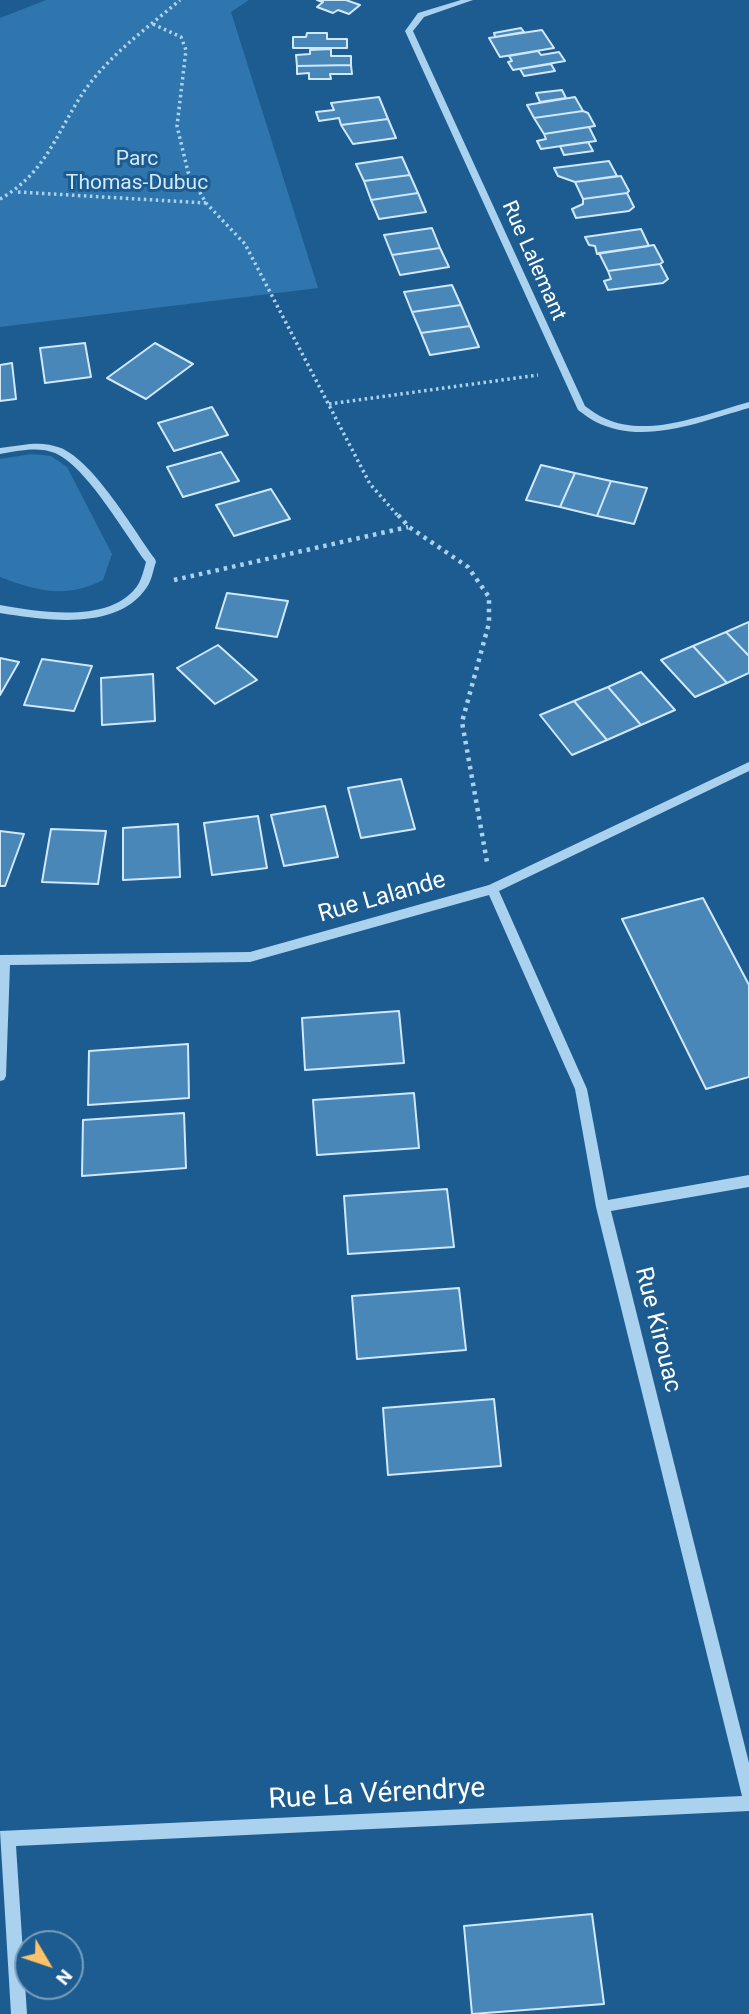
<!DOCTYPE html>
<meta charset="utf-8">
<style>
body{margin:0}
#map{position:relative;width:749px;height:2014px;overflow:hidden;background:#1c5c90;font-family:Roboto,sans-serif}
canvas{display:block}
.north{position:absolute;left:14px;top:1930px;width:70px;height:70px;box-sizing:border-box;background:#1c5c90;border:2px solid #779dbc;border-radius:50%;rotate:129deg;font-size:19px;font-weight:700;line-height:28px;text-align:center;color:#fff}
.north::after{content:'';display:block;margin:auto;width:24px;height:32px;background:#ffc268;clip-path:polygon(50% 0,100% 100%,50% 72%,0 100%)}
</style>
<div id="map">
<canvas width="749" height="2014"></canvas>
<div class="north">N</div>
</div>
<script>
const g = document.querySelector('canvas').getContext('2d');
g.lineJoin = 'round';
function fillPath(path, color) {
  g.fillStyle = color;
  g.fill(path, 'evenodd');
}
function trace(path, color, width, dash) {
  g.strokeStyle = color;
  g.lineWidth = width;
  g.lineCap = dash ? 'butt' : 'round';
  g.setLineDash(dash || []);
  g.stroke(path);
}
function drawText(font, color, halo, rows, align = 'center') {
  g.font = font + ' Roboto,sans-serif';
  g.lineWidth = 6;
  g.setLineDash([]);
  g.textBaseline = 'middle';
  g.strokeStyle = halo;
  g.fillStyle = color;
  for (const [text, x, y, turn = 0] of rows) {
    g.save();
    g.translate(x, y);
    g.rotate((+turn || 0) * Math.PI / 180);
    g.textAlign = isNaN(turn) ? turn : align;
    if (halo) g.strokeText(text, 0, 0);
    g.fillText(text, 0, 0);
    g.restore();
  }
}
const green = new Path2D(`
 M 46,0 L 249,0 L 231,12 L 318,288 L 0,327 L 0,18 Z
 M 31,454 L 51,456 L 67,467 L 112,554 L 103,580 C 67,599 37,591 0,577 L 0,459 Z`);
const building = new Path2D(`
 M 317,0 L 346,0 L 360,5 L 349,14 L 338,10 L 333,13 L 317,7 L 323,2 Z
 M 521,28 L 524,32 L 495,37 L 494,33 Z
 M 542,30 L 554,48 L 500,57 L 489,38 Z
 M 307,33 L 327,33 L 327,39 L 347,39 L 347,48 L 293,48 L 293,37 L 306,37 Z
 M 331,49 L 331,56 L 351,56 L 351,65 L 297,66 L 296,55 L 310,54 L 310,50 Z
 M 538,51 L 541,55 L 559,52 L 565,61 L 513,70 L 508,62 L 512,61 L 509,56 Z
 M 551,64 L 555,71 L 524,76 L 520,69 Z
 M 351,65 L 352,74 L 330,74 L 331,79 L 309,79 L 309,73 L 297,74 L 297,66 Z
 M 562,90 L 566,98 L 540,102 L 536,93 Z
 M 379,97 L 388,119 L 341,125 L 339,118 L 319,121 L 316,112 L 334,110 L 331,103 Z
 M 575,97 L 583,111 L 534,118 L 527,105 Z
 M 583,111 L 588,113 L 595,126 L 544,134 L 534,118 Z
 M 388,119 L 396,138 L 353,144 L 341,125 Z
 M 589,127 L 596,141 L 541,149 L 537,141 L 546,139 L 544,134 Z
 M 588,142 L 593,151 L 564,155 L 560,146 Z
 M 402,157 L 410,175 L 364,181 L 356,164 Z
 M 609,161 L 617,176 L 575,182 L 558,176 L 554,168 Z
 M 410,175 L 418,193 L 371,200 L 364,181 Z
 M 621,176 L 629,191 L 627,193 L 583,199 L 575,182 Z
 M 418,193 L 426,212 L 379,219 L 371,200 Z
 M 627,193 L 634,207 L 629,211 L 576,218 L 572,209 L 583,204 L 583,199 Z
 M 432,228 L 440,248 L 392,255 L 384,235 Z
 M 641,229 L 649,246 L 597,254 L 595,246 L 589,245 L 585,237 Z
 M 654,245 L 663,262 L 660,264 L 608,271 L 599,253 Z
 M 440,248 L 449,267 L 400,275 L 392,255 Z
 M 660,264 L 668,279 L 663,283 L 608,290 L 604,281 L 611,279 L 608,271 Z
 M 452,285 L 461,305 L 412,312 L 404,292 Z
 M 461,305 L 470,326 L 421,333 L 412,312 Z
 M 470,326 L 479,347 L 430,355 L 421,333 Z
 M 85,343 L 91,377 L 45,383 L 40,348 Z
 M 155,343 L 193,364 L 146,399 L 107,378 Z
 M 12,363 L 16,399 L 0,401 L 0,365 Z
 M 212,407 L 228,435 L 174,451 L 158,423 Z
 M 221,452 L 239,481 L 183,497 L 167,467 Z
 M 541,465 L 575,473 L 560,507 L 526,500 Z
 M 575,473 L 611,481 L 597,516 L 560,507 Z
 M 611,481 L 647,488 L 634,524 L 597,516 Z
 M 271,489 L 290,519 L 234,536 L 216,505 Z
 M 227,593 L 288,601 L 277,637 L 216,628 Z
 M 749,622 L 749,656 L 726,632 Z
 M 726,632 L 749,656 L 749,673 L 727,683 L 693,646 Z
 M 218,645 L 257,680 L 215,704 L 177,668 Z
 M 693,646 L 727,683 L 695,697 L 661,660 Z
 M 0,658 L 19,662 L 0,695 Z
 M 42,659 L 92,666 L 74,711 L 24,705 Z
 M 641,672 L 675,710 L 641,725 L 608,687 Z
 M 153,674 L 155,721 L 102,725 L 101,678 Z
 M 608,687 L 641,725 L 607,740 L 574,701 Z
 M 574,701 L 607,740 L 572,755 L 540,715 Z
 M 401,779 L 415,829 L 361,838 L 348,788 Z
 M 325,806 L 338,857 L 284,866 L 271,815 Z
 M 258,816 L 267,868 L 212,875 L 204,823 Z
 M 178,824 L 180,877 L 123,880 L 123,828 Z
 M 51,829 L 106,831 L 98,884 L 42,882 Z
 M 0,831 L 24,834 L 5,886 L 0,886 Z
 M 703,898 L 749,985 L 749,1077 L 706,1089 L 622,919 Z
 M 399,1011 L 404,1063 L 305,1070 L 302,1018 Z
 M 188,1044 L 189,1098 L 88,1105 L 89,1051 Z
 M 414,1093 L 419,1148 L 317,1155 L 313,1100 Z
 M 184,1113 L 186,1168 L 82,1176 L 83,1120 Z
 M 447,1189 L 454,1247 L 348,1254 L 344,1196 Z
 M 459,1288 L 466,1350 L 357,1359 L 352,1296 Z
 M 494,1399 L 501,1466 L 388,1475 L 383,1408 Z
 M 592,1914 L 604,2004 L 472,2014 L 464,1926 Z`);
const pathFar1 = new Path2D(`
 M 153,24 L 181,37 L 186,50 L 177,126 L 188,172 L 206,203 L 245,244 L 370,484 L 399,517
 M 18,192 L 206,203
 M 0,199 C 53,169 59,120 95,77 C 120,47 151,25 180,0
 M 329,404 L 538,375`);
const path = new Path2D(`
 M 398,515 L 409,527 L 468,567 L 489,597 L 489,623 L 462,722 L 487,862
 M 174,580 L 408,527`);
const minor = new Path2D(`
 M 461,0 L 473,0 L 424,17 L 413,31 L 585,406 C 591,410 597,415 604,418 C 648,439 705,414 749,402 L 749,408 C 702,421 644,446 596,422 C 590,419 584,414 578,410 L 405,31 L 418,13 Z
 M 30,444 C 40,443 51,444 61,448 C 95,463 133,529 155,559 L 156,562 C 153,570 152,580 147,587 C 118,632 44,620 0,613 L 0,605 C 39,612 114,625 139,583 C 142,577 144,569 146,562 C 124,533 87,467 55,453 C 38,446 17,451 0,454 L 0,448 Z
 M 749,762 L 749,771 L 499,891 L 587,1089 L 608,1200 L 749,1175 L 749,1187 L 611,1211 L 749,1763 L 749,1811 L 16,1846 L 27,2014 L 11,2014 L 0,1831 L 742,1796 L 596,1207 L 575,1089 L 489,895 L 250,962 L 10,965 L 6,1076 L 4,1080 L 0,1081 L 0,955 L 250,952 L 489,885 Z`);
const farParknames = [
 ["Parc",137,160],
 ["Thomas-Dubuc",137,184]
];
const farStreetnames = [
 ["Rue Lalemant",533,261,66]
];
const streetNames = [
 ["Rue Lalande",382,898,-16],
 ["Rue Kirouac",657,1330,76]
];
const nearStreetnames = [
 ["Rue La Vérendrye",377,1795,-3]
];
fillPath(green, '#2f76ae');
fillPath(building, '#4987b9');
trace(building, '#d0e8fa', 2);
trace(pathFar1, '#aad1ee', 3.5, [2.5, 3.5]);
trace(path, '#aad1ee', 4.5, [3.5, 5]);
fillPath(minor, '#aad1ee');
drawText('21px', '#d0e8fa', '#1c5c90', farParknames);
drawText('21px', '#fff', '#1c5c90', farStreetnames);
drawText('24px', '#fff', '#1c5c90', streetNames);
drawText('28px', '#fff', '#1c5c90', nearStreetnames);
</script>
